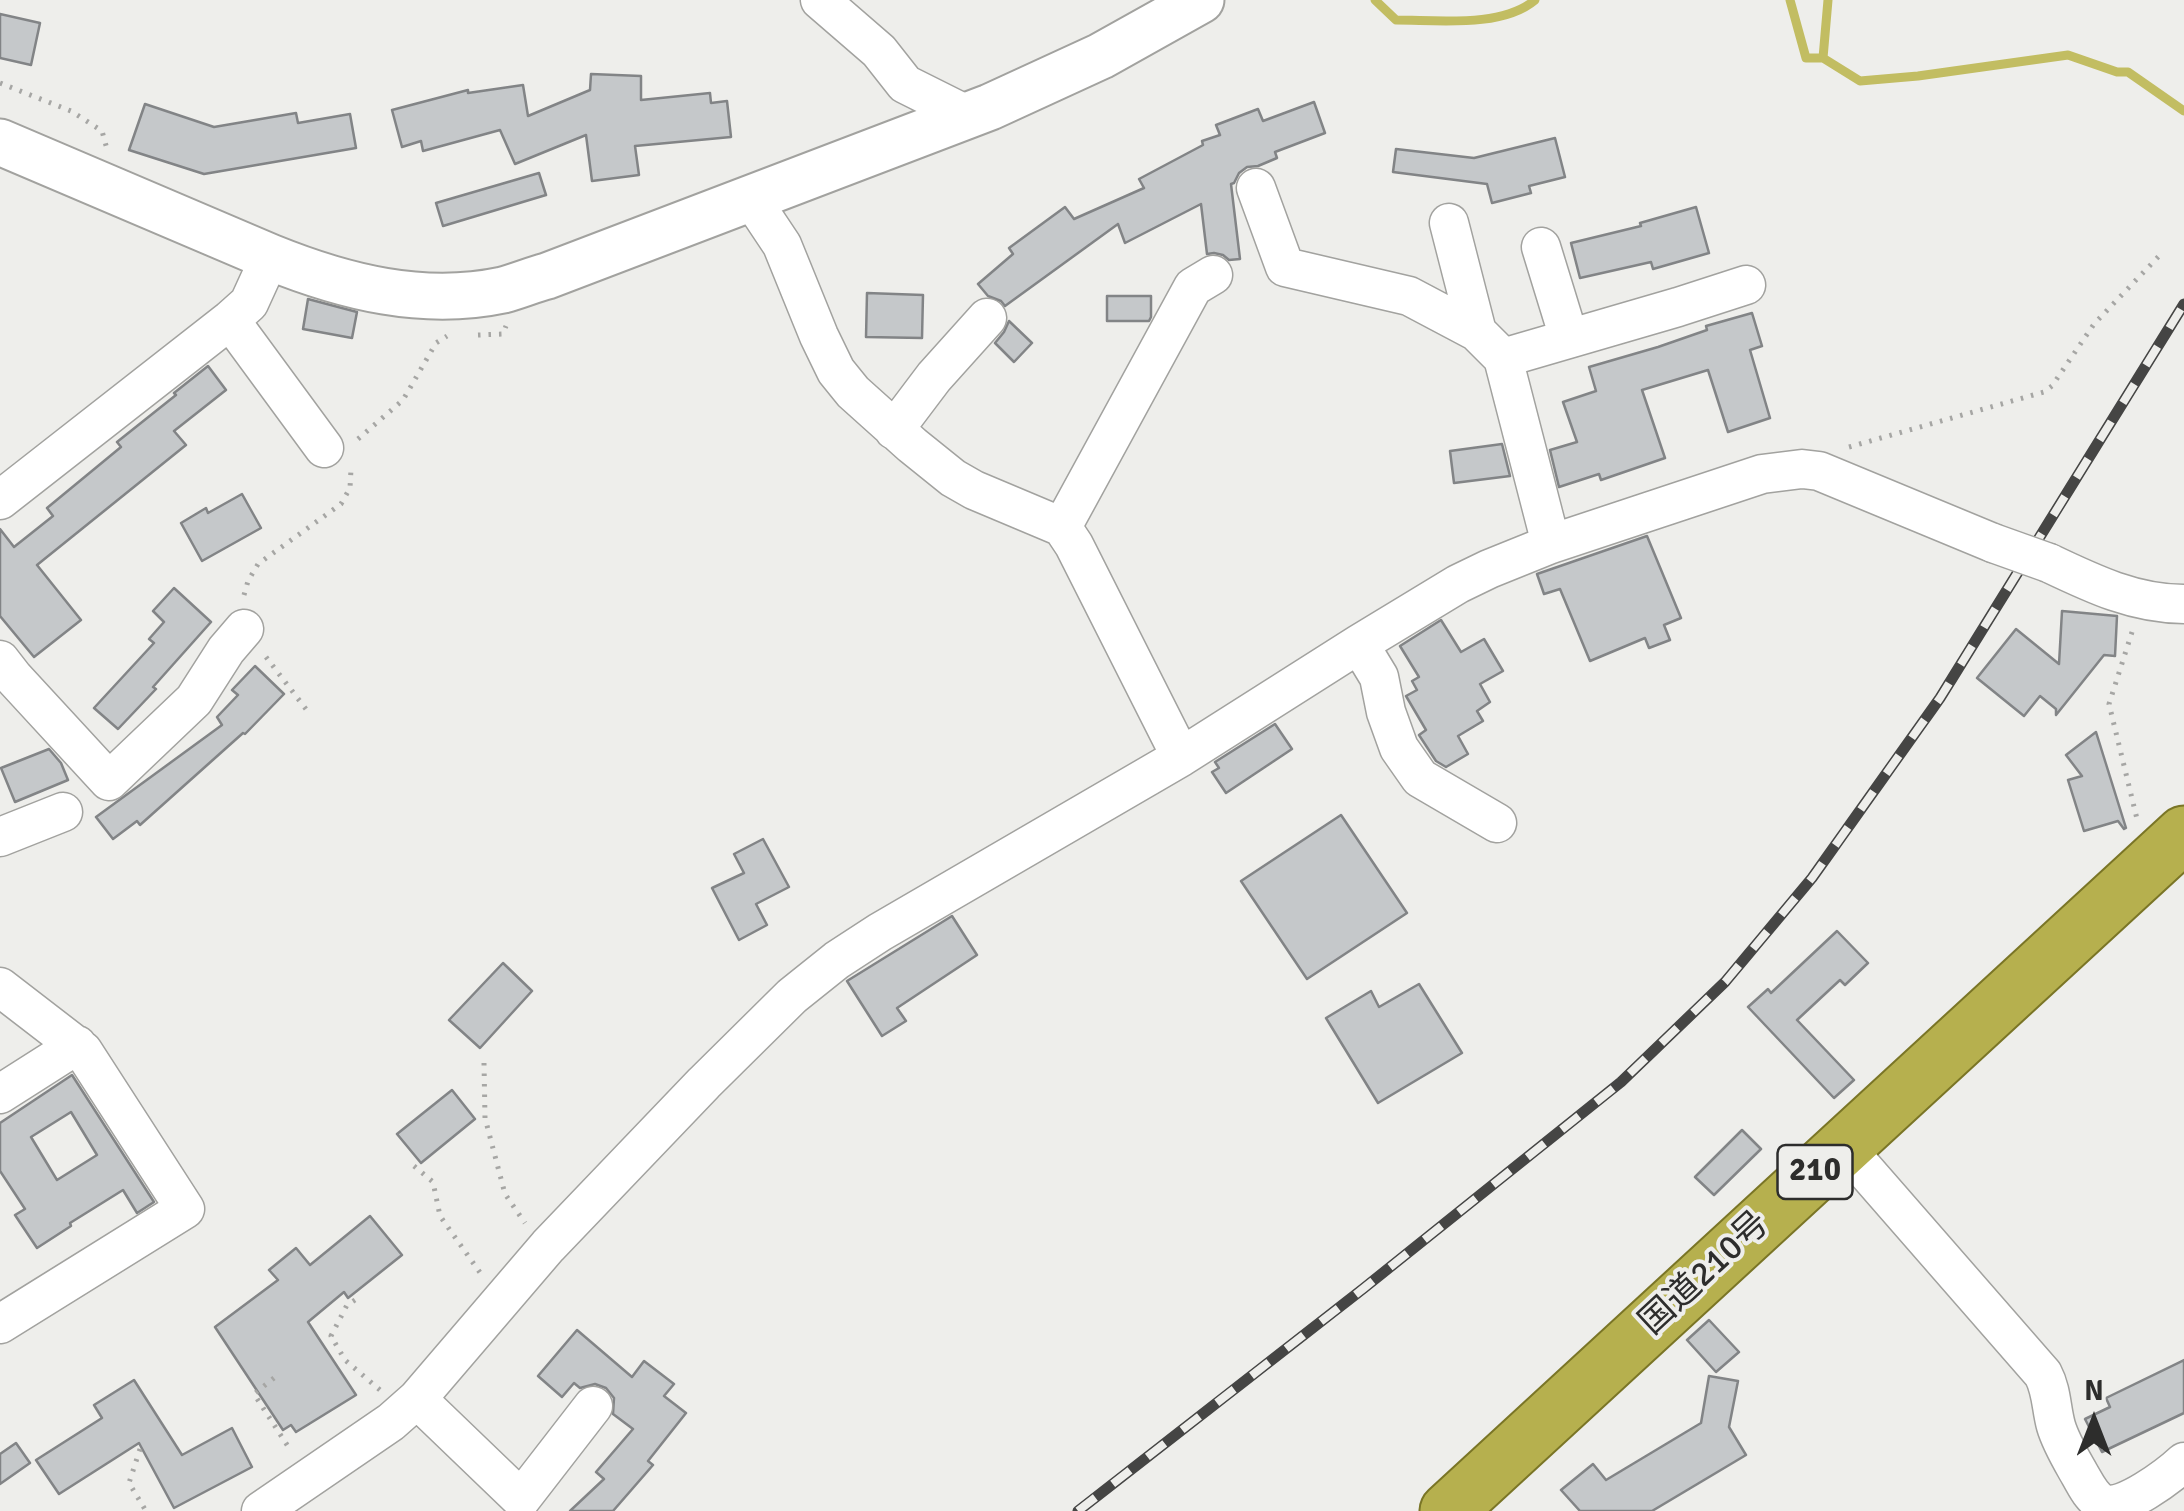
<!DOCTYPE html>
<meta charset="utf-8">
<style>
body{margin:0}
#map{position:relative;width:2184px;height:1511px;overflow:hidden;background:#eeeeeb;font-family:Signika,sans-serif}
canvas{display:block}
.north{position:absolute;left:2044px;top:1371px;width:100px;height:100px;-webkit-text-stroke:8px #eeeeeb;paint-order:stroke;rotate:0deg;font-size:28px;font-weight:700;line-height:40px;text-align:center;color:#2d2d2c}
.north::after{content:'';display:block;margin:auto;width:35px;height:45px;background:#2d2d2c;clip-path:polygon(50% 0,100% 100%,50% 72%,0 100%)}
</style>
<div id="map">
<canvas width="2184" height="1511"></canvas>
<div class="north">N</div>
</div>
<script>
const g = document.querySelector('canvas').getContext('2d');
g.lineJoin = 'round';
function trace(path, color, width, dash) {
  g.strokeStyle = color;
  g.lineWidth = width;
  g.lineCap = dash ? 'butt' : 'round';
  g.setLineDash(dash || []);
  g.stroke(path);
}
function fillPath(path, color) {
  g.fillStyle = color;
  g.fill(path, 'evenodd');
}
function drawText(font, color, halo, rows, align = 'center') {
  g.font = font + ' Signika,"Noto Sans JP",sans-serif';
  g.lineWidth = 8;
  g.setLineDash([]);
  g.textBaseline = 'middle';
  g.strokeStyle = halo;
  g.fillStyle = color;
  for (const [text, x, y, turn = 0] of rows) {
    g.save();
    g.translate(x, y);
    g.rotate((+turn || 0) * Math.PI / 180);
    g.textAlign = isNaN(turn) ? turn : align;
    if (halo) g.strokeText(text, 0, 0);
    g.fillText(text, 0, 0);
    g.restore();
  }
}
const stream = new Path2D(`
 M 1375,0 L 1396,20 C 1438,20 1502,28 1535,0
 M 1790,0 L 1806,58 L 1823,58 L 1860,81 L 1918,76 L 2068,55 L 2117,72 L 2128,72 L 2184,111
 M 1823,58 L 1828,0`);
const building = new Path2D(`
 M 0,14 L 40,23 L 31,65 L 0,58 Z
 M 591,74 L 641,76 L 641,100 L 710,93 L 711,103 L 727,101 L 731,137 L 635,146 L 639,175 L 592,181 L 586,135 L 515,164 L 500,130 L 423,151 L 421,141 L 402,147 L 392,110 L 468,90 L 468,93 L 523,85 L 528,116 L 590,90 Z
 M 1314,102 L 1325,133 L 1275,152 L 1277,158 L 1258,166 L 1247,167 L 1239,173 L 1234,183 L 1231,184 L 1240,259 L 1229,260 L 1223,255 L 1214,253 L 1207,254 L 1201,204 L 1125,243 L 1118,224 L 1005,306 L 1001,301 L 988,296 L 978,284 L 1013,254 L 1009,248 L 1065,207 L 1074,219 L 1144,188 L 1139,179 L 1203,145 L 1202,141 L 1220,135 L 1216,125 L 1258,109 L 1263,121 Z
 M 145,104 L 214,127 L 296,113 L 298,123 L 350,114 L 356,148 L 204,174 L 129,150 Z
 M 1555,138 L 1565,177 L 1529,186 L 1531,193 L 1492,203 L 1487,184 L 1393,172 L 1396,149 L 1474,158 Z
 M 539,173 L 546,195 L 443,226 L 436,203 Z
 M 1696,207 L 1709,253 L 1653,269 L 1651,262 L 1580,278 L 1571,243 L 1641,226 L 1640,223 Z
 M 867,293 L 923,295 L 922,338 L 866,337 Z
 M 1107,296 L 1151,296 L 1151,317 L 1149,321 L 1107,321 Z
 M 308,299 L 357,312 L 352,338 L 303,329 Z
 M 1752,313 L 1762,346 L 1750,350 L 1770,418 L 1728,432 L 1708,370 L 1642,390 L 1665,458 L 1601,480 L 1599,474 L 1559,487 L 1550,450 L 1577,442 L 1563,402 L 1596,391 L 1589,367 L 1658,347 L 1707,330 L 1706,326 Z
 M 1009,321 L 1032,343 L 1014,362 L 995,343 L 1004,332 Z
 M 208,366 L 226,390 L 174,431 L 186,445 L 37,565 L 81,620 L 34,657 L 0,616 L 0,529 L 14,547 L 53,516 L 47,508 L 121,447 L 117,442 L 176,395 L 174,393 Z
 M 1502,444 L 1510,476 L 1454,483 L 1450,451 Z
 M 242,494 L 261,528 L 202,561 L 181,523 L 206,508 L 208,513 Z
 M 1647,536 L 1681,618 L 1664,625 L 1670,640 L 1649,648 L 1645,638 L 1590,661 L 1560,589 L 1544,594 L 1537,574 Z
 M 174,588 L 211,622 L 153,687 L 156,689 L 118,729 L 94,708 L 154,643 L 149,639 L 164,622 L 153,611 Z
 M 2062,611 L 2117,616 L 2115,656 L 2104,655 L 2056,715 L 2056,709 L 2040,696 L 2024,716 L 1977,678 L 2016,629 L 2059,664 Z
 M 1441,620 L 1461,652 L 1484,639 L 1503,671 L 1480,684 L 1490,702 L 1477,711 L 1483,721 L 1458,736 L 1468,754 L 1446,767 L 1436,761 L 1419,735 L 1426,730 L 1406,696 L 1417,690 L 1412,681 L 1419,677 L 1400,646 Z
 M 255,666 L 284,694 L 245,734 L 243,733 L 140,825 L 137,821 L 113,839 L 96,817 L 222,725 L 217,717 L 238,695 L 232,690 Z
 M 1275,724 L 1292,749 L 1226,793 L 1212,772 L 1219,768 L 1215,762 Z
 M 2096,732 L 2126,828 L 2124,829 L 2118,821 L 2084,831 L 2068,780 L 2082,776 L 2066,755 Z
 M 49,749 L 61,763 L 68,780 L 15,802 L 1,768 Z
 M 1341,815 L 1407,913 L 1307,979 L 1241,881 Z
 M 763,839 L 789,887 L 756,904 L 767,925 L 739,940 L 712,888 L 744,873 L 734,854 Z
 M 952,916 L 977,955 L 897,1008 L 906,1021 L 882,1036 L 847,981 Z
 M 1837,931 L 1868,963 L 1845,985 L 1840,980 L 1797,1020 L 1854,1080 L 1834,1098 L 1748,1007 L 1768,989 L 1771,993 Z
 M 503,963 L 532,991 L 480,1048 L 449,1020 Z
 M 1419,984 L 1462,1053 L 1378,1103 L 1326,1018 L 1371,991 L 1379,1007 Z
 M 72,1075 L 154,1202 L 137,1213 L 123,1190 L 70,1223 L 71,1226 L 37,1248 L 15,1215 L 25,1209 L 0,1171 L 0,1123 ZM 71,1112 L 97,1155 L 57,1180 L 31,1137 Z
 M 452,1090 L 475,1119 L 421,1163 L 397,1134 Z
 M 1742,1130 L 1761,1149 L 1714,1195 L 1695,1177 Z
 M 370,1216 L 402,1255 L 348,1298 L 344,1292 L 308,1322 L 356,1395 L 296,1432 L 291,1425 L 283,1430 L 215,1327 L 278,1280 L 269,1270 L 296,1248 L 310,1265 Z
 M 1709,1320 L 1739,1352 L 1716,1372 L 1687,1340 Z
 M 577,1330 L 632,1377 L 644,1361 L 674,1384 L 664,1396 L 686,1413 L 648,1461 L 653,1465 L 613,1511 L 570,1511 L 604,1479 L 596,1472 L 633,1429 L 613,1414 L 614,1398 L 606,1388 L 595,1384 L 580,1388 L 574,1383 L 562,1397 L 538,1376 Z
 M 2184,1360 L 2184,1413 L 2102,1452 L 2085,1419 L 2110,1407 L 2106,1398 Z
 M 1709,1376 L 1738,1381 L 1729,1427 L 1746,1455 L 1652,1511 L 1580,1511 L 1561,1490 L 1593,1464 L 1606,1480 L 1701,1423 Z
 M 134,1380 L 182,1455 L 232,1428 L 252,1467 L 174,1508 L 139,1443 L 59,1494 L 36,1460 L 102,1418 L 94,1405 Z
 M 16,1443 L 30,1463 L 0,1484 L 0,1454 Z`);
const path = new Path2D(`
 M 0,83 L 71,111 L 102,131 L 107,149
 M 478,335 L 503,334 L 506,326
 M 358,439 L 403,400 L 436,343 L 447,336
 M 1849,447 L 2044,392 L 2052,386 L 2094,324 L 2159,256
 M 244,595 L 248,581 L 258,564 L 341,504 L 350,488 L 351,469
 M 2132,632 L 2109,704 L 2137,819
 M 266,657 L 309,713
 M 484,1063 L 485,1118 L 505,1194 L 525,1223
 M 414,1166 L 433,1182 L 440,1216 L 481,1274
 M 355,1300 L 347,1305 L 331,1336 L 345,1360 L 380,1390
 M 274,1378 L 254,1394 L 291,1451
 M 140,1449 L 129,1483 L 146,1511`);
const minor = new Path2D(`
 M 820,0 L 879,51 L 905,84 L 967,115
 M 1256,188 L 1285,267 L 1409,296 L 1477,332 L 1503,358
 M 750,197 L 782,245 L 819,336 L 836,371 L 853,392 L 912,445 L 953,478 L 974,490 L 1062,527 L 1074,545 L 1181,757
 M 1449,223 L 1477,332
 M 1541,247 L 1569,338
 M 230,320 L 324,448
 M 894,430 L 934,377 L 987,318
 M 0,500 L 230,320 L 249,303 L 270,257
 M 1062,527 L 1193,287 L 1213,275
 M 1551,544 L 1503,358 L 1678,307 L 1746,285
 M 2049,563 C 2093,584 2135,604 2184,604
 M 1359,644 L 1379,677 L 1386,712 L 1399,748 L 1420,778 L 1497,823
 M 0,660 L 14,678 L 109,781 L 194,700 L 226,650 L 244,629
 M 0,837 L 63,812
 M 0,987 L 83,1051 L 185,1209 L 0,1324
 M 0,1094 L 77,1045
 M 1844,1146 L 2043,1374 C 2052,1391 2051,1408 2056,1426 C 2061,1443 2071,1459 2080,1475 C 2086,1485 2092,1499 2104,1504 C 2123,1511 2170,1475 2184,1462
 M 417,1399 L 521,1499 L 593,1406
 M 261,1511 L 391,1422 L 417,1399 L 548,1246 L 704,1083 L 792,996 L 837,960 L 880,932 L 1181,757 L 1359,644 L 1458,584 L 1489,569 L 1551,544 L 1762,474 L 1802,469 L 1819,471 L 1993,543`);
const tertiary = new Path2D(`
 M 0,142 L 270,257 C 344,287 423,307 503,290 C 518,286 532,280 547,276 L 990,107 L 1101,56 L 1201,0`);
const trunk = new Path2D(`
 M 1448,1511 L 2184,834`);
const rail = new Path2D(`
 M 1078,1511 L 1364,1288 L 1621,1082 L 1725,982 L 1812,878 L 1940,698 L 2184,304`);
const minorBridge = new Path2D(`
 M 1993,543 L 2049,563`);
const shields = [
 [1815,1172,75]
];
const shieldNames = [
 ["210",1815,1172]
];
const streetNames = [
 ["国道210号",1705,1274,-43]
];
trace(stream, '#c2bd62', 9);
fillPath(building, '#c5c8ca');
trace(building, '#828486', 2.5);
trace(minor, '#a2a29f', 41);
trace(tertiary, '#a2a29f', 49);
trace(trunk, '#7a7526', 59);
trace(path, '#a6a6a4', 5, [2.5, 8]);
trace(minor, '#fff', 38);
trace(tertiary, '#fff', 45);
trace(trunk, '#b6b04e', 55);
trace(rail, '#454544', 11);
trace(rail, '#eeeeeb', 8, [22]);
trace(minorBridge, '#a2a29f', 41, []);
trace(minorBridge, '#fff', 38);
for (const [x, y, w] of shields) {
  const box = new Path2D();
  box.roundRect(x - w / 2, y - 27, w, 54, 8);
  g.fillStyle = '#eeeeeb';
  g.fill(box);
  trace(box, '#2d2d2c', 2.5);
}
drawText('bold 32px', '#2d2d2c', null, shieldNames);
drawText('35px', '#2d2d2c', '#eeeeeb', streetNames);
</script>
